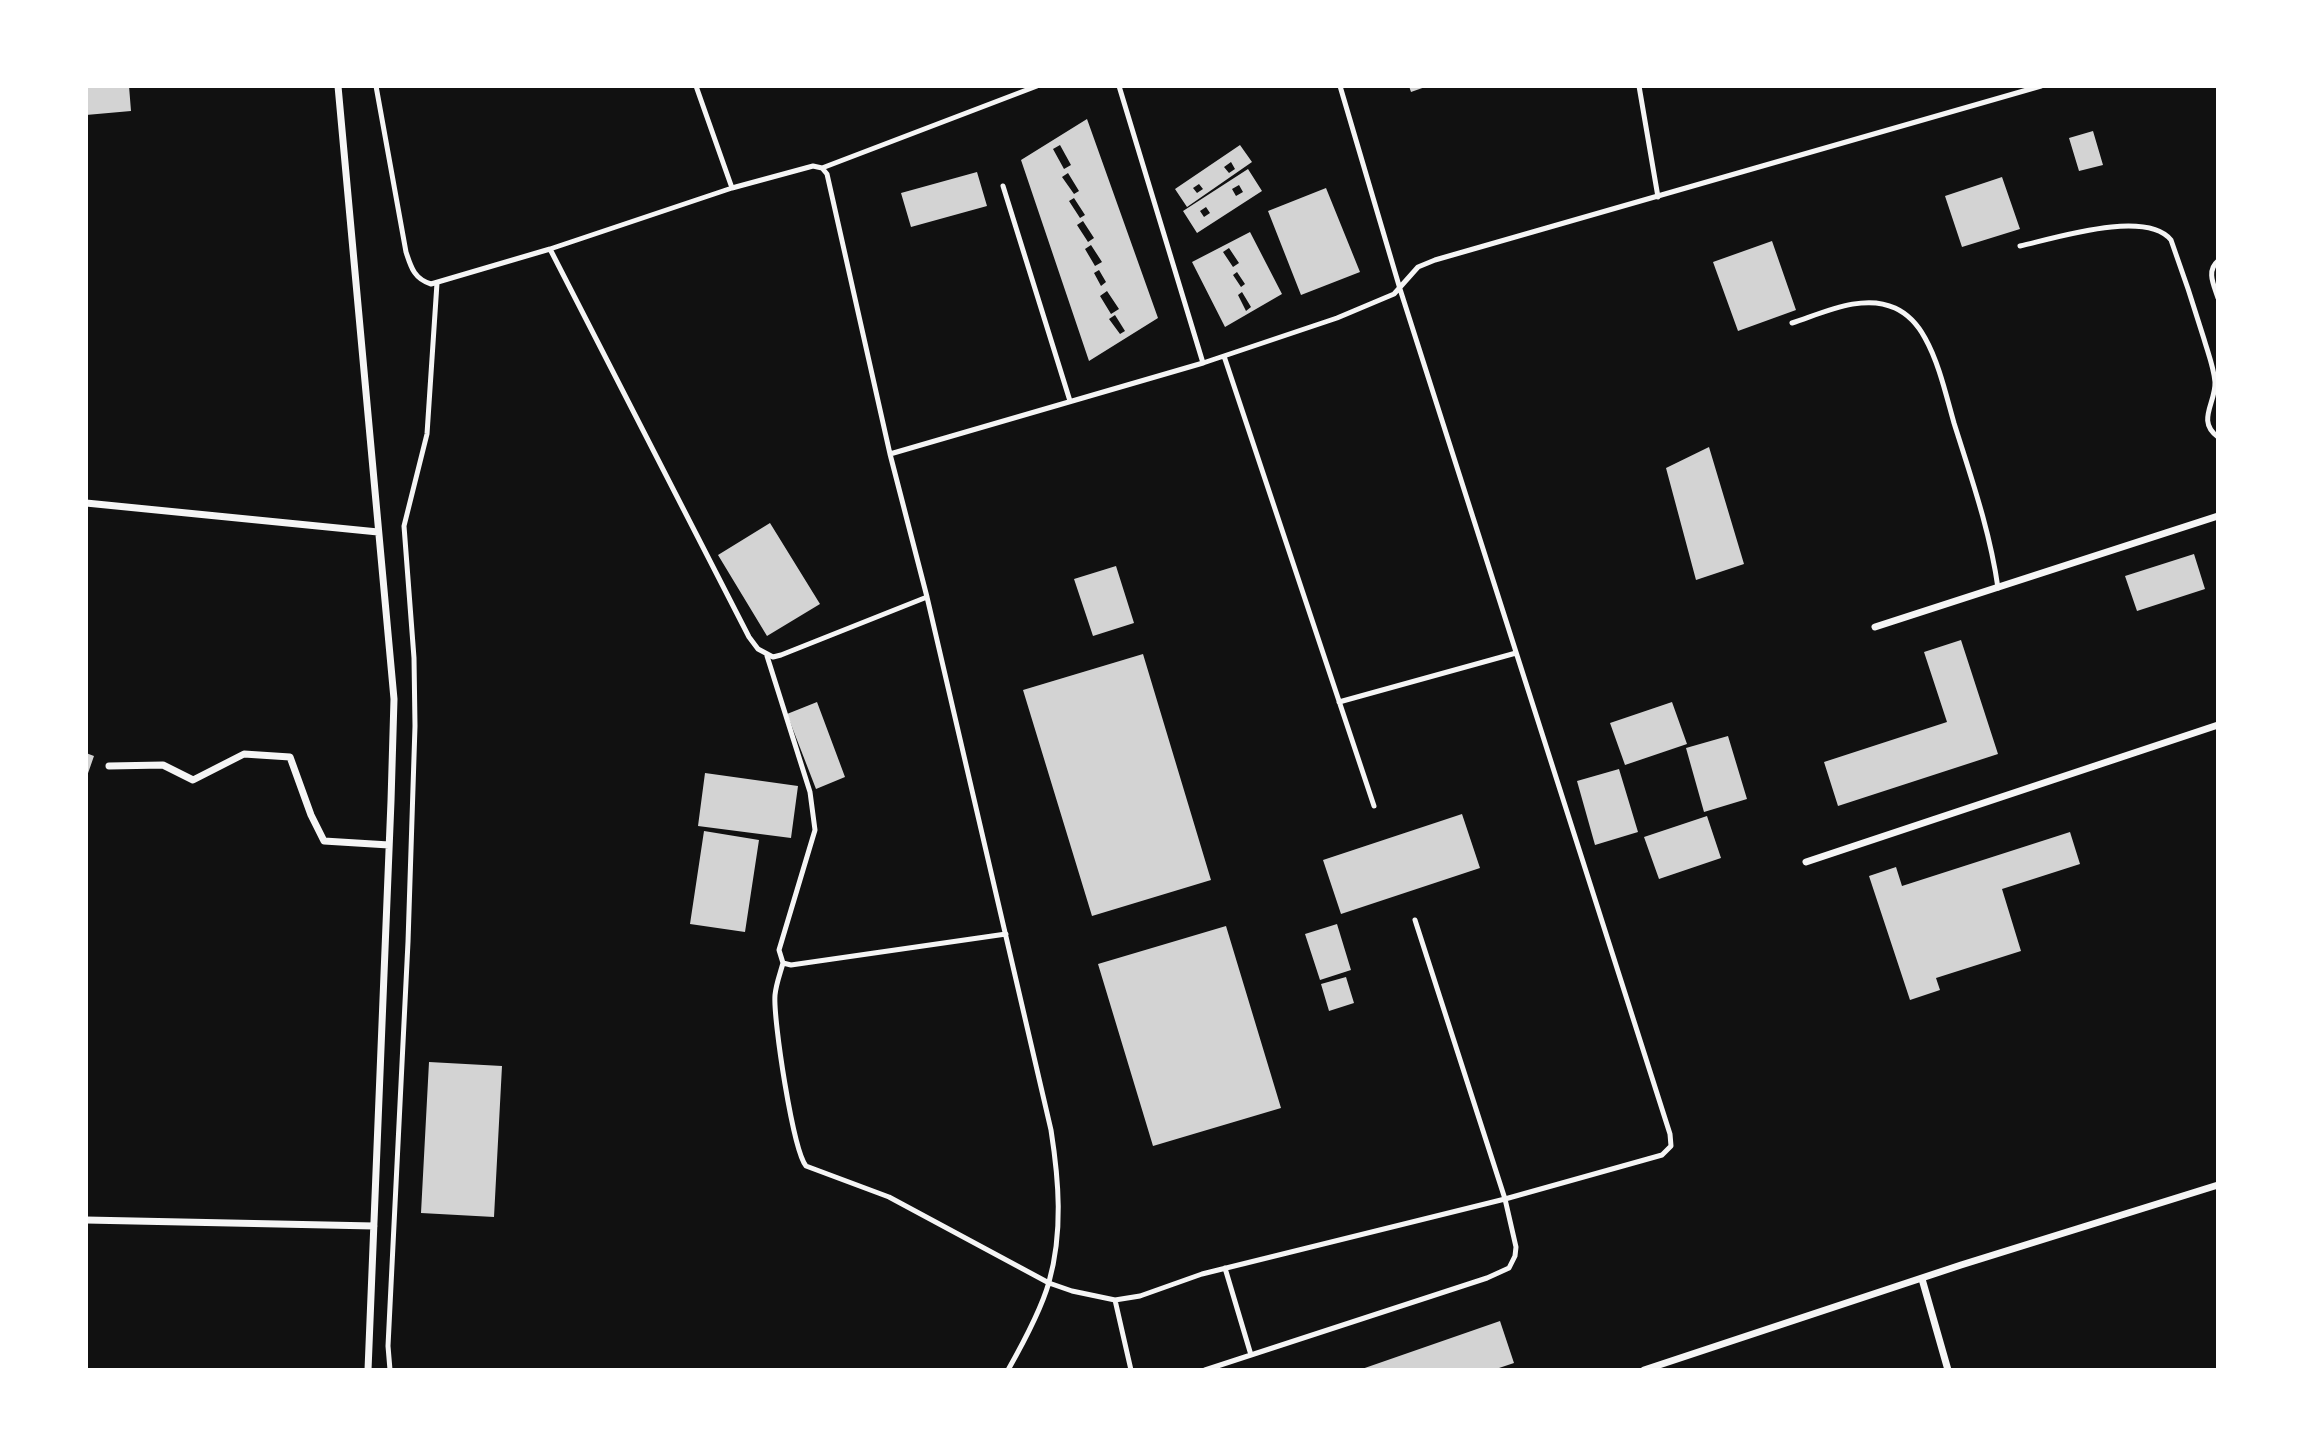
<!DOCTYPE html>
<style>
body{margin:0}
#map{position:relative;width:2304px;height:1456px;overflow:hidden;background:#111;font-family:Bitter,serif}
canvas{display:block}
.frame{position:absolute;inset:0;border:88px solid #fff;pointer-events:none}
</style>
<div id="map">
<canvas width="2304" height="1456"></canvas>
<div class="frame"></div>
</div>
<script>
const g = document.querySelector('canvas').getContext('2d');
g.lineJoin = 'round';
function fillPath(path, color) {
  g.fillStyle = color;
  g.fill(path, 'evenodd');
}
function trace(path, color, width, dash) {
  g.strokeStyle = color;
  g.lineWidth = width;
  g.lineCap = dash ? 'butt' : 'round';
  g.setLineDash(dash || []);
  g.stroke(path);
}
const building = new Path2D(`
 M 86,86 L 129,86 L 131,111 L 86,115 Z
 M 1409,86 L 1428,86 L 1411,92 Z
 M 1087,119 L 1158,318 L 1089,361 L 1021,160 ZM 1060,145 L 1071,165 L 1064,169 L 1053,149 ZM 1068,173 L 1079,191 L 1074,194 L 1062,177 ZM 1074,198 L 1085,215 L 1080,218 L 1069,201 ZM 1083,221 L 1094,238 L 1088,242 L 1077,225 ZM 1091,245 L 1102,262 L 1095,266 L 1085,249 ZM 1099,270 L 1106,282 L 1101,286 L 1094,273 ZM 1107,291 L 1119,309 L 1111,314 L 1100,296 ZM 1115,315 L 1125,331 L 1120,334 L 1109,319 Z
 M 2093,131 L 2103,165 L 2079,171 L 2069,138 Z
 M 1240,145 L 1252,162 L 1187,207 L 1175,189 ZM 1231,162 L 1235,169 L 1229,173 L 1224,167 ZM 1199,184 L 1203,189 L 1197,193 L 1193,188 Z
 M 1248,169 L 1262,191 L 1197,233 L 1183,211 ZM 1239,185 L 1243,192 L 1236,196 L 1232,189 ZM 1206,207 L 1210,213 L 1204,217 L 1200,211 Z
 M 977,172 L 987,206 L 911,227 L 901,193 Z
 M 2002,177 L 2020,229 L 1962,247 L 1945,196 Z
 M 1326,188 L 1360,272 L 1301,295 L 1268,211 Z
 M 1250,232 L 1282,294 L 1225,327 L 1192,262 ZM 1229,248 L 1239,263 L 1233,267 L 1223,252 ZM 1237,272 L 1245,284 L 1241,287 L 1233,275 ZM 1242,292 L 1251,307 L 1246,311 L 1238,295 Z
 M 1772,241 L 1796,310 L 1738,331 L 1713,262 Z
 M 1709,447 L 1744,564 L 1696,580 L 1666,468 Z
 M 770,523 L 820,604 L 767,636 L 718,555 Z
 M 2194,554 L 2205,589 L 2137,611 L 2125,576 Z
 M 1116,566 L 1134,623 L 1093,636 L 1074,579 Z
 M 1961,640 L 1998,754 L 1838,806 L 1824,762 L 1947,722 L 1924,652 Z
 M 1143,654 L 1211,880 L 1092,916 L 1023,690 Z
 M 817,702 L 845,777 L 816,789 L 787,714 Z
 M 1672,702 L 1687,744 L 1625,765 L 1610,723 Z
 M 1728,736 L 1747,799 L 1704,812 L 1686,748 Z
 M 86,753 L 94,756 L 86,779 Z
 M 1619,769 L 1638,832 L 1595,845 L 1577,781 Z
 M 705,773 L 798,786 L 791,838 L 698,826 Z
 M 1462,814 L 1480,868 L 1341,914 L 1323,860 Z
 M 1707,816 L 1721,858 L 1659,879 L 1644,837 Z
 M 704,831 L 759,840 L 745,932 L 690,924 Z
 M 2070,832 L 2080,864 L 2002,889 L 2021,951 L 1936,978 L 1940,990 L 1910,1000 L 1869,876 L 1896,867 L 1902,886 Z
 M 1337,924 L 1351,970 L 1320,980 L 1305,934 Z
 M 1226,926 L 1281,1108 L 1153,1146 L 1098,964 Z
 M 1346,977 L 1354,1003 L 1329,1011 L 1321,984 Z
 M 429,1062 L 502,1066 L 494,1217 L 421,1213 Z
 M 1500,1321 L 1514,1363 L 1493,1370 L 1359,1370 Z`);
const service = new Path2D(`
 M 376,86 L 406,252 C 411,267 414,279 431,284 L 550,249 L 732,188 L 813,166 L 822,168 L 827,174 L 890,454 L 927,597 L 1051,1130 C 1059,1181 1063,1232 1049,1282 C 1042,1307 1021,1347 1008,1370
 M 696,86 L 732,188
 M 1119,86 L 1203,363
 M 1639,86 L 1658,197
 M 822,168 L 1037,86
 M 1003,186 L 1070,401
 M 2020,246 C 2055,238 2146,209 2171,240 C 2183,273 2194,306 2204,339 C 2208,353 2214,368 2215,382 C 2216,403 2196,421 2218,437
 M 550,249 L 749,637 L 758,649 L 773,657 L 781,655 L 927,597
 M 2218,261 C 2206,271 2214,285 2218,298
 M 1792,323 C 1823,313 1863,293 1895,308 C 1908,314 1918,325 1925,338 C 1939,363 1946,395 1954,423 C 1971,477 1990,531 1998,588
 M 1224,356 L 1374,806
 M 890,454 L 1203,363 L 1337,318 L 1394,294 L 1418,267 L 1435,260 L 2041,86
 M 767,656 L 810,792 L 815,830 L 779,950 L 783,963 L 791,965 L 1006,934
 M 1339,702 L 1516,653
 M 783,963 C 780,974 776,984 775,995 C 773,1019 793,1150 806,1166 L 889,1197 L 1049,1283 L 1072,1291 L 1115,1300 L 1140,1296 L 1202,1274 L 1505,1199 L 1662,1155 L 1671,1146 L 1670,1134 L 1400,289 L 1340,86
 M 1225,1268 L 1251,1355
 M 1115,1300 L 1131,1370
 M 390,1370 L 388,1346 L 408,942 L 415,726 L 414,658 L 404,526 L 427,434 L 437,283
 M 1205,1370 L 1487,1278 L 1509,1268 L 1515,1256 L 1516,1247 L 1505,1199 L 1415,920`);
const minor = new Path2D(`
 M 338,86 L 394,699 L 391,801 L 368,1370
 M 86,503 L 378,532
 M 1875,627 L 2218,516
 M 109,766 L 163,765 L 193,780 L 244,754 L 290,757 L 311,815 L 324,841 L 389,845
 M 1806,862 L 2218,725
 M 86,1220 L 374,1226
 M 1922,1279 L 1948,1370
 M 1644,1370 L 1961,1265 L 2218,1185`);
fillPath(building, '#d3d3d3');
trace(service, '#f5f5f5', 5);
trace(minor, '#f5f5f5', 7);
</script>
